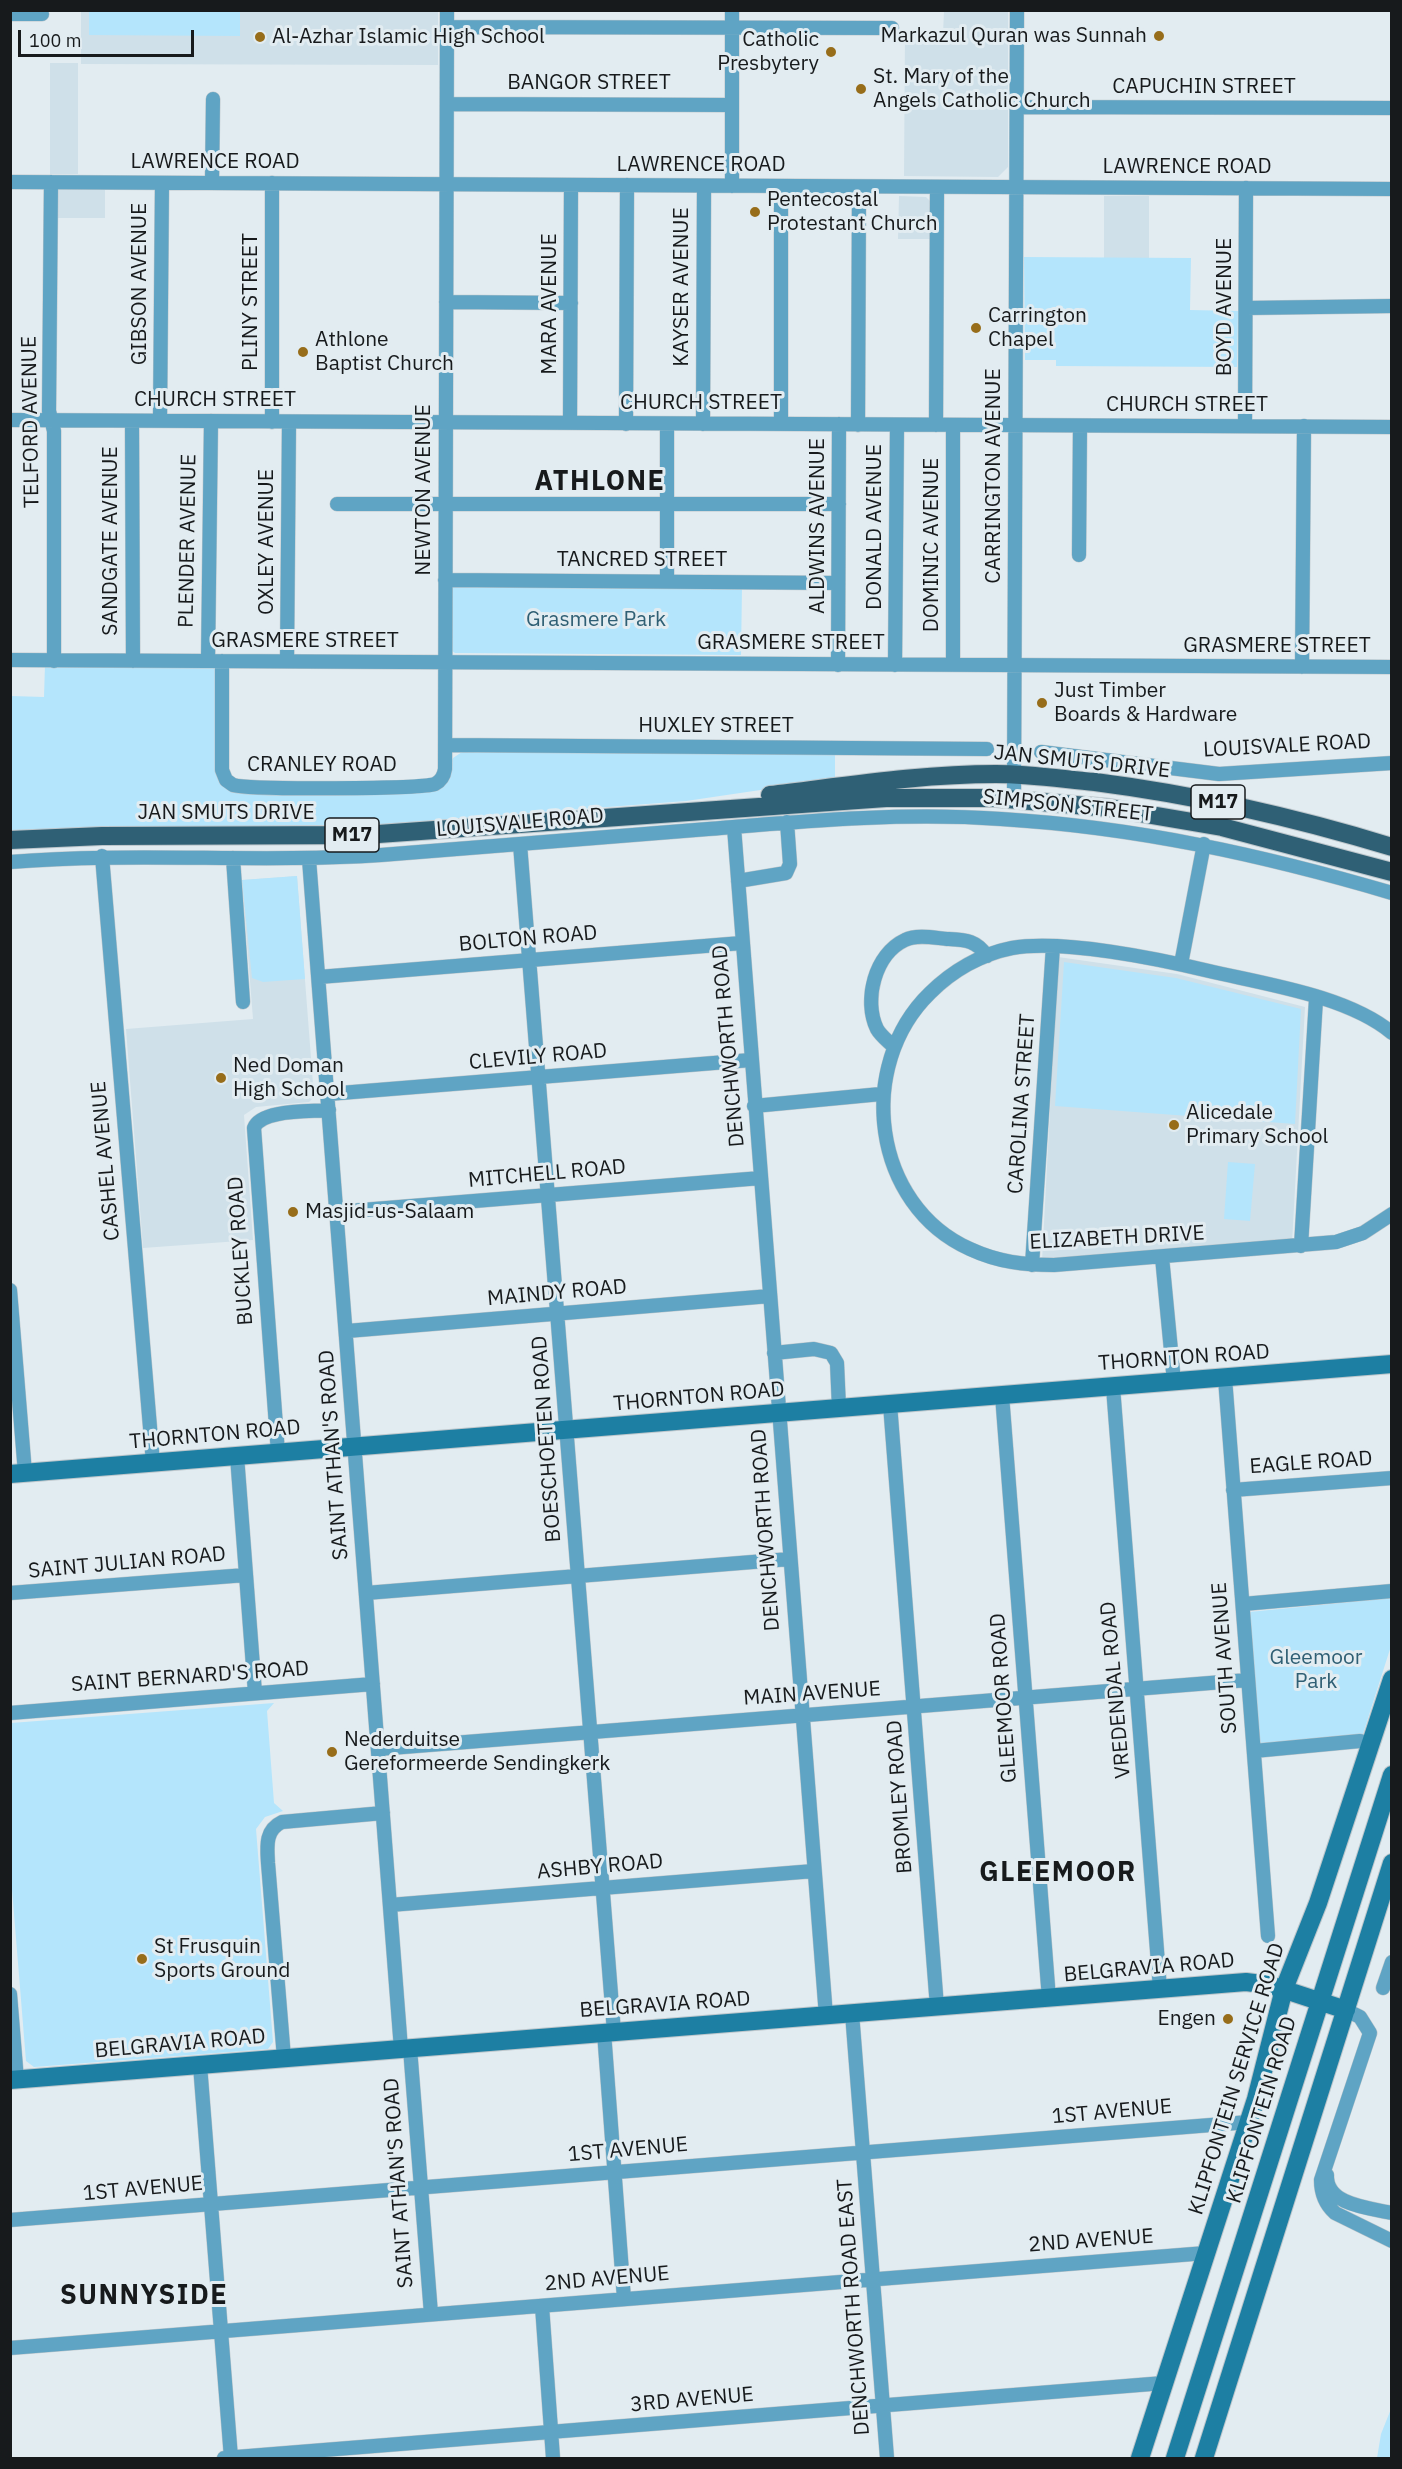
<!DOCTYPE html>
<style>
body{margin:0}
#map{position:relative;width:1402px;height:2469px;overflow:hidden;background:#e2ecf1;font-family:"IBM Plex Sans",sans-serif}
canvas{display:block}
.frame{position:absolute;inset:0;border:12px solid #171a1c;pointer-events:none}
.scale{position:absolute;left:18px;top:30px;width:176px;height:27px;box-sizing:border-box;border:3px solid #171a1c;border-top:0;padding-left:8px;font-size:18px;line-height:21px;white-space:nowrap;color:#171a1c;-webkit-text-stroke:4px #e2ecf1;paint-order:stroke}
</style>
<div id="map">
<canvas width="1402" height="2469"></canvas>
<div class="frame"></div>
<div class="scale">100 m</div>
</div>
<script>
const g = document.querySelector('canvas').getContext('2d');
g.lineJoin = 'round';
function fillPath(path, color) {
  g.fillStyle = color;
  g.fill(path, 'evenodd');
}
function trace(path, color, width, dash) {
  g.strokeStyle = color;
  g.lineWidth = width;
  g.lineCap = dash ? 'butt' : 'round';
  g.setLineDash(dash || []);
  g.stroke(path);
}
function drawText(font, color, halo, rows, align = 'center') {
  g.font = font + ' "IBM Plex Sans",sans-serif';
  g.lineWidth = 6;
  g.setLineDash([]);
  g.textBaseline = 'middle';
  g.strokeStyle = halo;
  g.fillStyle = color;
  for (const [text, x, y, turn = 0] of rows) {
    g.save();
    g.translate(x, y);
    g.rotate((+turn || 0) * Math.PI / 180);
    g.textAlign = isNaN(turn) ? turn : align;
    if (halo) g.strokeText(text, 0, 0);
    g.fillText(text, 0, 0);
    g.restore();
  }
}
const built = new Path2D(`
 M 81,11 L 438,11 L 438,65 L 81,64 Z
 M 944,11 L 1008,11 L 1008,167 L 998,177 L 904,176 L 905,34 L 943,34 Z
 M 50,63 L 78,63 L 78,174 L 50,174 Z
 M 58,188 L 105,188 L 105,218 L 56,218 Z
 M 899,196 L 926,197 L 931,202 L 930,239 L 898,239 Z
 M 1104,196 L 1149,196 L 1149,258 L 1104,258 Z
 M 297,876 L 314,1097 L 309,1102 L 256,1107 L 244,1115 L 253,1240 L 143,1248 L 126,1029 L 253,1019 L 242,880 Z
 M 1058,957 L 1177,974 L 1305,1007 L 1292,1243 L 1042,1261 Z`);
const green = new Path2D(`
 M 89,11 L 240,11 L 240,36 L 89,35 Z
 M 1024,257 L 1191,258 L 1190,310 L 1238,311 L 1237,367 L 1056,366 L 1056,360 L 1025,360 Z
 M 451,586 L 742,587 L 741,655 L 455,653 L 452,651 Z
 M 45,665 L 215,666 L 215,763 L 219,782 L 230,791 L 434,789 L 453,758 L 462,752 L 835,753 L 835,779 L 686,801 L 385,824 L 11,830 L 11,696 L 44,697 Z
 M 297,876 L 305,979 L 263,982 L 252,978 L 242,880 Z
 M 1064,962 L 1176,978 L 1301,1009 L 1295,1124 L 1055,1106 Z
 M 1228,1162 L 1255,1164 L 1250,1221 L 1224,1219 Z
 M 1391,1598 L 1391,1646 L 1362,1737 L 1258,1747 L 1249,1612 Z
 M 274,1703 L 267,1711 L 274,1803 L 283,1811 L 265,1817 L 256,1829 L 273,2042 L 268,2049 L 34,2067 L 26,2061 L 11,1877 L 11,1723 Z
 M 1391,2409 L 1391,2458 L 1377,2458 L 1381,2434 Z`);
const street = new Path2D(`
 M 10,14 L 42,14
 M 447,27 L 892,28
 M 447,104 L 732,105
 M 1017,107 L 1392,108
 M 10,182 L 1392,189
 M 51,182 L 49,411 L 54,431 L 54,661
 M 212,183 L 213,99
 M 732,186 L 732,10
 M 446,302 L 571,303
 M 1246,308 L 1392,306
 M 10,420 L 1392,427
 M 132,421 L 133,661
 M 160,421 L 162,183
 M 272,422 L 272,183
 M 570,423 L 571,185
 M 626,424 L 627,185
 M 667,424 L 667,581
 M 703,424 L 704,186
 M 781,424 L 781,186
 M 858,425 L 859,187
 M 936,425 L 937,187
 M 953,425 L 953,665
 M 1245,426 L 1246,188
 M 337,504 L 839,504
 M 1079,555 L 1080,426
 M 445,580 L 838,583
 M 10,660 L 1392,667
 M 208,661 L 211,421
 M 222,661 L 222,770 L 226,780 L 233,785 C 249,790 420,789 435,784 C 441,781 444,776 445,769 L 447,10
 M 287,661 L 289,422
 M 838,665 L 839,424
 M 895,665 L 897,425
 M 1302,667 L 1304,426
 M 445,745 L 987,749
 M 1041,752 L 1219,774 L 1392,763
 M 1014,799 L 1017,10
 M 734,827 L 826,2016
 M 520,844 L 614,2032
 M 102,856 L 153,1463
 M 233,858 L 243,1002
 M 309,859 L 401,2049
 M 10,862 C 134,852 257,863 381,855 C 490,847 599,838 708,829 C 806,821 903,812 1001,819 C 1135,827 1263,855 1392,893
 M 738,881 L 786,873 L 790,864 L 787,822
 M 1181,964 L 1204,844
 M 319,977 L 742,943
 M 1392,1033 C 1348,996 1265,984 1209,971 C 1159,959 1062,939 1012,948 C 981,954 952,971 930,993 C 855,1066 872,1205 970,1249 C 998,1262 1024,1265 1054,1265 L 1336,1242 L 1363,1233 L 1392,1214
 M 893,1046 C 888,1041 881,1036 877,1029 C 863,1000 875,954 905,940 C 917,934 935,938 947,939 C 966,940 976,940 987,956
 M 328,1094 L 751,1060
 M 754,1106 L 881,1094
 M 337,1212 L 761,1178
 M 1301,1246 L 1316,999
 M 1162,1257 L 1174,1382
 M 1032,1265 L 1053,946
 M 10,1290 L 25,1473
 M 347,1331 L 770,1296
 M 774,1353 L 814,1349 L 831,1353 L 837,1363 L 839,1408
 M 1225,1378 L 1268,1936
 M 1113,1387 L 1160,1989
 M 1002,1395 L 1049,1999
 M 890,1404 L 937,2007
 M 278,1453 L 254,1128 C 261,1109 311,1112 329,1110
 M 237,1456 L 255,1693
 M 1233,1490 L 1392,1478
 M 10,1593 L 246,1575
 M 366,1593 L 790,1559
 M 1243,1604 L 1392,1591
 M 10,1713 L 373,1684
 M 378,1749 L 1248,1680
 M 1254,1751 L 1360,1741 L 1370,1744
 M 390,1905 L 814,1871
 M 1383,1988 L 1392,1962
 M 10,1994 L 17,2080
 M 1346,2010 L 1360,2017 L 1370,2033 L 1321,2180 C 1321,2194 1325,2204 1335,2213 L 1392,2241
 M 852,2013 L 887,2458
 M 604,2032 L 624,2299
 M 410,2048 L 431,2314
 M 284,2058 L 268,1863 C 267,1846 265,1830 282,1822 L 383,1813
 M 200,2065 L 231,2458
 M 1327,2175 C 1325,2205 1370,2208 1392,2213
 M 10,2220 L 1249,2122
 M 542,2306 L 553,2458
 M 10,2348 L 1206,2253
 M 224,2458 L 1164,2383`);
const secondary = new Path2D(`
 M 10,1474 L 1392,1364
 M 10,2080 L 1246,1982 L 1270,1985 L 1346,2010
 M 1140,2458 L 1256,2099 L 1284,1989 L 1318,1903 L 1392,1679
 M 1175,2458 L 1392,1775
 M 1204,2458 L 1392,1863`);
const primary = new Path2D(`
 M 770,795 C 846,786 920,774 996,774 C 1029,774 1062,779 1095,782 C 1196,795 1294,817 1392,847
 M 10,840 L 102,836 L 364,835 L 886,798 L 996,798 L 1110,808 L 1222,827 L 1392,872`);
const markers = [
 [1159,36,6,"#976d1a"],
 [260,37,6,"#976d1a"],
 [831,52,6,"#976d1a"],
 [861,89,6,"#976d1a"],
 [755,212,6,"#976d1a"],
 [976,328,6,"#976d1a"],
 [303,352,6,"#976d1a"],
 [1042,703,6,"#976d1a"],
 [221,1078,6,"#976d1a"],
 [1174,1125,6,"#976d1a"],
 [293,1212,6,"#976d1a"],
 [332,1752,6,"#976d1a"],
 [142,1959,6,"#976d1a"],
 [1228,2019,6,"#976d1a"]
];
const shields = [
 [1218,802,54],
 [352,835,54]
];
const shieldNames = [
 ["M17",1218,802],
 ["M17",352,835]
];
const poiNames = [
 ["Markazul Quran was Sunnah",1147,36,"right"],
 ["Al-Azhar Islamic High School",272,37],
 ["Catholic",819,40,"right"],
 ["Presbytery",819,64,"right"],
 ["St. Mary of the",873,77],
 ["Angels Catholic Church",873,101],
 ["Pentecostal",767,200],
 ["Protestant Church",767,224],
 ["Carrington",988,316],
 ["Chapel",988,340],
 ["Athlone",315,340],
 ["Baptist Church",315,364],
 ["Just Timber",1054,691],
 ["Boards & Hardware",1054,715],
 ["Ned Doman",233,1066],
 ["High School",233,1090],
 ["Alicedale",1186,1113],
 ["Primary School",1186,1137],
 ["Masjid-us-Salaam",305,1212],
 ["Nederduitse",344,1740],
 ["Gereformeerde Sendingkerk",344,1764],
 ["St Frusquin",154,1947],
 ["Sports Ground",154,1971],
 ["Engen",1216,2019,"right"]
];
const streetNames = [
 ["BANGOR STREET",589,83],
 ["CAPUCHIN STREET",1204,87],
 ["LAWRENCE ROAD",215,162],
 ["LAWRENCE ROAD",701,165],
 ["LAWRENCE ROAD",1187,167],
 ["GIBSON AVENUE",140,284,-90],
 ["KAYSER AVENUE",682,287,-90],
 ["PLINY STREET",251,302,-90],
 ["MARA AVENUE",550,304,-90],
 ["BOYD AVENUE",1225,307,-90],
 ["CHURCH STREET",215,400],
 ["CHURCH STREET",701,403],
 ["CHURCH STREET",1187,405],
 ["TELFORD AVENUE",31,422,-91],
 ["CARRINGTON AVENUE",994,476,-90],
 ["NEWTON AVENUE",424,490,-90],
 ["ALDWINS AVENUE",818,526,-90],
 ["DONALD AVENUE",875,527,-90],
 ["SANDGATE AVENUE",111,541,-90],
 ["PLENDER AVENUE",188,541,-89],
 ["OXLEY AVENUE",267,542,-90],
 ["DOMINIC AVENUE",932,545,-90],
 ["TANCRED STREET",642,560],
 ["GRASMERE STREET",305,641],
 ["GRASMERE STREET",791,643],
 ["GRASMERE STREET",1277,646],
 ["HUXLEY STREET",716,726],
 ["LOUISVALE ROAD",1287,746,-3],
 ["JAN SMUTS DRIVE",1082,762,6],
 ["CRANLEY ROAD",322,765],
 ["SIMPSON STREET",1068,806,6],
 ["JAN SMUTS DRIVE",226,813],
 ["LOUISVALE ROAD",520,823,-5],
 ["BOLTON ROAD",528,939,-5],
 ["DENCHWORTH ROAD",729,1046,-95],
 ["CLEVILY ROAD",538,1057,-5],
 ["CAROLINA STREET",1022,1104,-86],
 ["CASHEL AVENUE",106,1161,-95],
 ["MITCHELL ROAD",547,1174,-5],
 ["ELIZABETH DRIVE",1117,1238,-3],
 ["BUCKLEY ROAD",241,1251,-94],
 ["MAINDY ROAD",557,1293,-5],
 ["THORNTON ROAD",1184,1358,-4],
 ["THORNTON ROAD",699,1397,-5],
 ["THORNTON ROAD",215,1435,-5],
 ["BOESCHOETEN ROAD",547,1439,-94],
 ["SAINT ATHAN'S ROAD",334,1455,-94],
 ["EAGLE ROAD",1311,1463,-4],
 ["DENCHWORTH ROAD",766,1530,-94],
 ["SAINT JULIAN ROAD",127,1563,-5],
 ["SOUTH AVENUE",1225,1658,-94],
 ["SAINT BERNARD'S ROAD",190,1677,-4],
 ["VREDENDAL ROAD",1116,1690,-95],
 ["MAIN AVENUE",812,1694,-4],
 ["GLEEMOOR ROAD",1004,1698,-94],
 ["BROMLEY ROAD",900,1797,-94],
 ["ASHBY ROAD",600,1867,-5],
 ["BELGRAVIA ROAD",1149,1968,-5],
 ["BELGRAVIA ROAD",665,2005,-4],
 ["BELGRAVIA ROAD",180,2044,-5],
 ["KLIPFONTEIN SERVICE ROAD",1237,2079,-73],
 ["KLIPFONTEIN ROAD",1262,2110,-73],
 ["1ST AVENUE",1112,2112,-5],
 ["1ST AVENUE",628,2150,-5],
 ["SAINT ATHAN'S ROAD",399,2183,-94],
 ["1ST AVENUE",143,2189,-5],
 ["2ND AVENUE",1091,2241,-4],
 ["2ND AVENUE",607,2279,-5],
 ["DENCHWORTH ROAD EAST",854,2307,-94],
 ["3RD AVENUE",692,2400,-5]
];
const parkNames = [
 ["Grasmere Park",596,620],
 ["Gleemoor",1316,1658],
 ["Park",1316,1682]
];
const districtNames = [
 ["ATHLONE",600,482],
 ["GLEEMOOR",1058,1873],
 ["SUNNYSIDE",144,2296]
];
fillPath(built, '#cfe0e9');
fillPath(green, '#b4e5fc');
trace(street, '#bdc6cb', 15);
trace(secondary, '#bdc6cb', 20);
trace(primary, '#bdc6cb', 20);
trace(street, '#5fa4c4', 14);
trace(secondary, '#1d7fa3', 18);
trace(primary, '#2f6075', 18);
for (const [x, y, r, color] of markers) {
  const dot = new Path2D();
  dot.arc(x, y, r, 0, 2 * Math.PI);
  g.fillStyle = color;
  g.fill(dot);
  trace(dot, '#e2ecf1', 2);
}
for (const [x, y, w] of shields) {
  const box = new Path2D();
  box.roundRect(x - w / 2, y - 17, w, 34, 4.5);
  g.fillStyle = '#e2ecf1';
  g.fill(box);
  trace(box, '#171a1c', 1.5);
}
drawText('bold 20px', '#171a1c', null, shieldNames);
drawText('21px', '#171a1c', '#e2ecf1', poiNames, 'left');
drawText('21px', '#171a1c', '#e2ecf1', streetNames);
drawText('21px', '#2f5f74', '#e2ecf1', parkNames);
g.letterSpacing = '1.5px';
drawText('bold 27px', '#171a1c', '#e2ecf1', districtNames);
g.letterSpacing = '0px';
</script>
